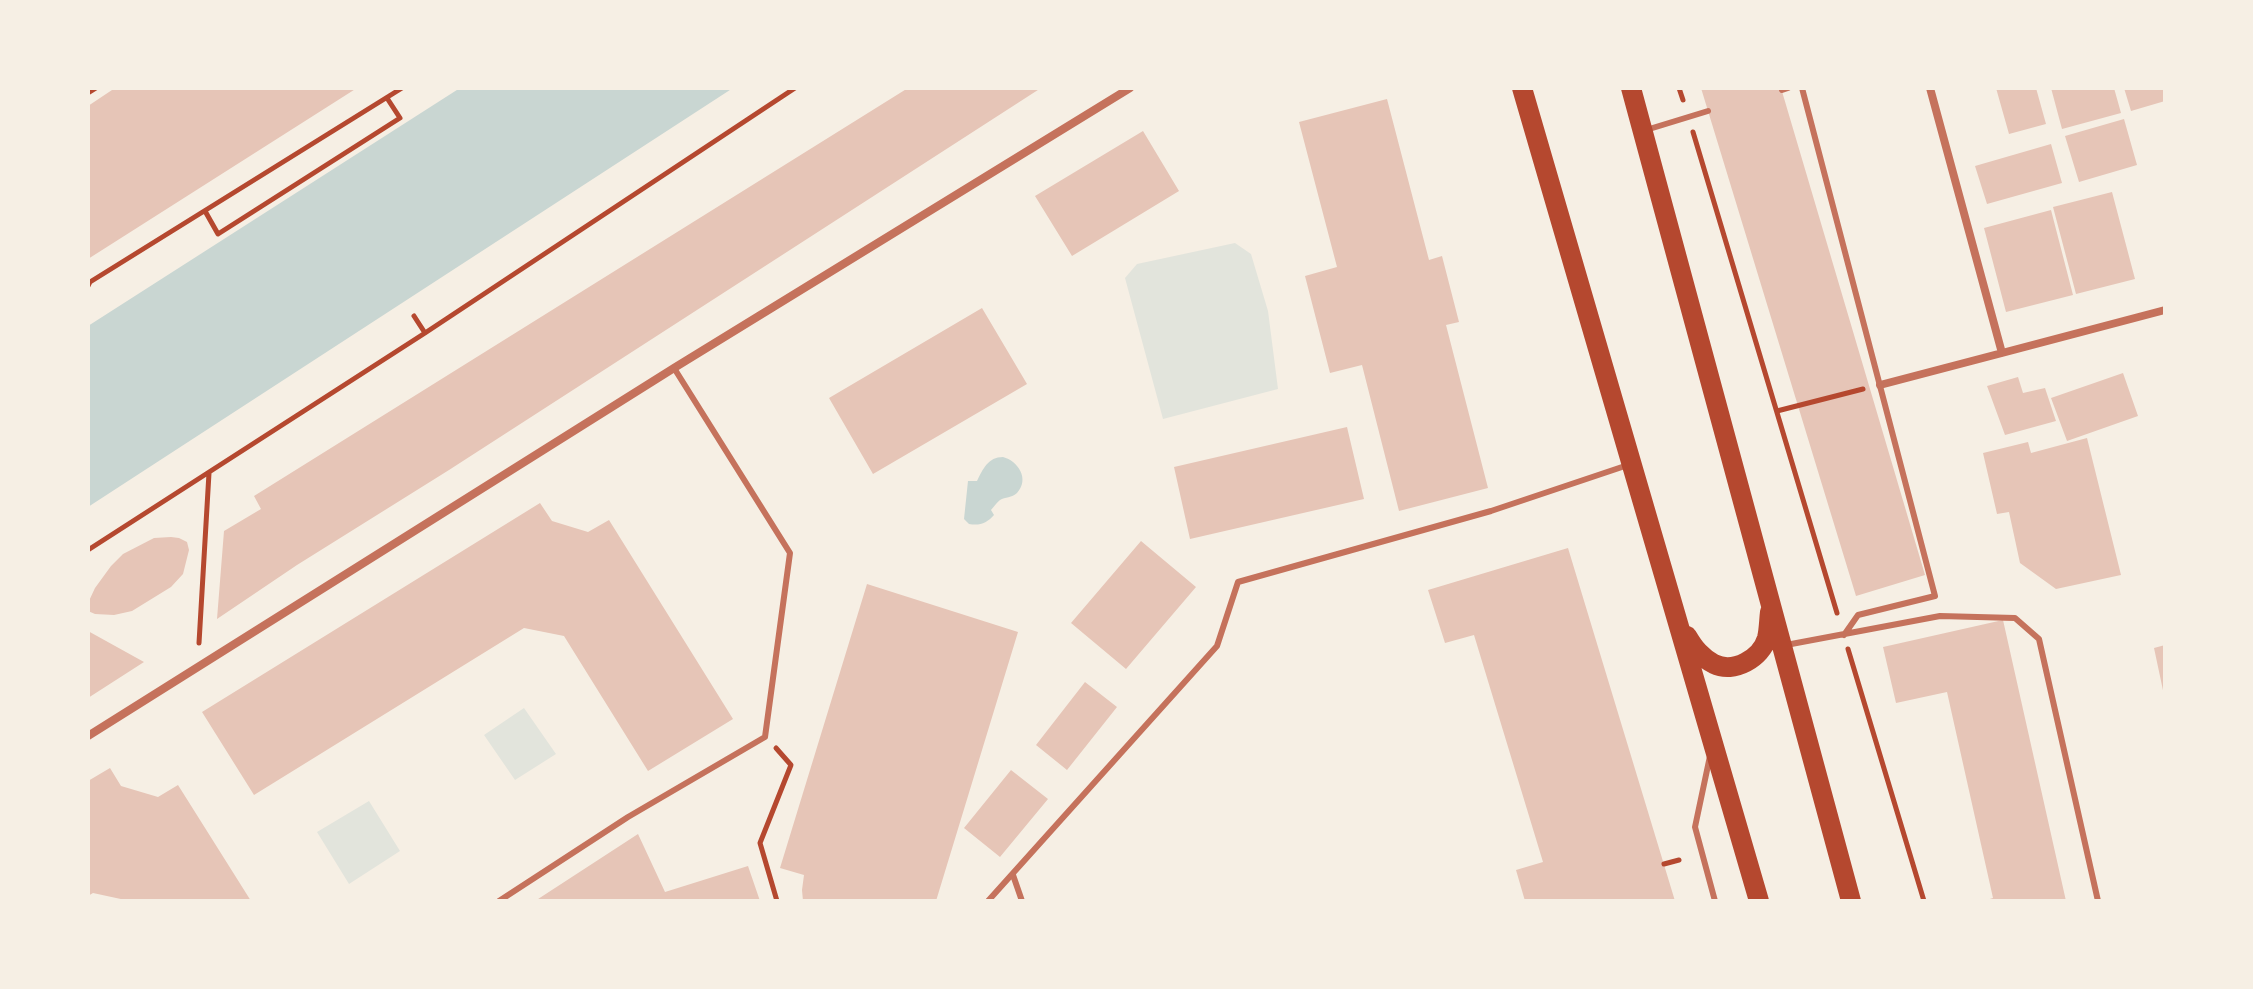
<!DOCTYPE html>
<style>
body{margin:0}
#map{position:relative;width:2253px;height:989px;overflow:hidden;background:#f6efe4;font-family:"DejaVu Sans",sans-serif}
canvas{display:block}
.frame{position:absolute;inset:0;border:90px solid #f6efe4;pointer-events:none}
</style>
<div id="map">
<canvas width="2253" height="989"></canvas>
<div class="frame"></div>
</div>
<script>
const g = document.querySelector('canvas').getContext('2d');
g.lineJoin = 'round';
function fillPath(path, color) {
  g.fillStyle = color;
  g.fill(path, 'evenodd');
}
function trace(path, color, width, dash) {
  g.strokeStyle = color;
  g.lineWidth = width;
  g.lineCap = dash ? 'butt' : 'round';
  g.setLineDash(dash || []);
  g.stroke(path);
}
const green = new Path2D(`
 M 1235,243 L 1251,254 L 1268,311 L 1278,389 L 1163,419 L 1125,278 L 1137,264 Z
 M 524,708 L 556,754 L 515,780 L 484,735 Z
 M 369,801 L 400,851 L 349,884 L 317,832 Z`);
const water = new Path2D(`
 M 460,88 L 733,88 L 88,507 L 88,326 Z
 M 1003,457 C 1018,461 1030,479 1017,493 C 1012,498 1005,497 1000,500 C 996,503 994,507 991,510 L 994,515 C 987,523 980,526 969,524 L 964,519 L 968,481 L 977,481 C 983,469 988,457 1003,457 Z`);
const building = new Path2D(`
 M 115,88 L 357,88 L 88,259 L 88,106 Z
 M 908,88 L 1041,88 L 449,470 L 297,565 L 217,619 L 224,531 L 261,509 L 254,496 Z
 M 1701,88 L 1781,88 L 1925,575 L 1856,596 Z
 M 1996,88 L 2036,88 L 2046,124 L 2009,134 Z
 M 2051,88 L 2114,88 L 2121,113 L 2062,129 Z
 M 2124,88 L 2165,88 L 2165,101 L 2131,111 Z
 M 1387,99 L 1429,260 L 1442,256 L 1459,322 L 1446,325 L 1488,488 L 1399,511 L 1362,365 L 1330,373 L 1305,276 L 1337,267 L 1299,122 Z
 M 2124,119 L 2137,165 L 2079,182 L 2065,136 Z
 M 1143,131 L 1179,191 L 1072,256 L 1035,196 Z
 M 2051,144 L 2062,183 L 1987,204 L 1975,166 Z
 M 2112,192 L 2135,279 L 2076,294 L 2053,207 Z
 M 2051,210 L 2073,295 L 2006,312 L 1984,228 Z
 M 982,308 L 1027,384 L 873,474 L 829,398 Z
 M 2123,373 L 2138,416 L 2067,441 L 2051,398 Z
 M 2018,377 L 2023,393 L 2045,388 L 2056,421 L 2005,435 L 1987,386 Z
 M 1347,427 L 1364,499 L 1190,539 L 1174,467 Z
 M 2087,438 L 2121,575 L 2056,589 L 2020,563 L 2009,512 L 1997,514 L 1983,453 L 2028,442 L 2031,453 Z
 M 540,503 L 552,521 L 588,532 L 609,520 L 733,719 L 648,771 L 564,636 L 524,628 L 254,795 L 202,712 Z
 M 171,537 L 179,538 L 187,542 L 189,550 L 183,574 L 171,587 L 132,611 L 114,615 L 95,614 L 88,611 L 88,603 L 95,588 L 111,566 L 123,554 L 154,538 Z
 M 1141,541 L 1196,587 L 1126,669 L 1071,623 Z
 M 1568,548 L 1675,901 L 1525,901 L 1516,870 L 1543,862 L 1474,635 L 1445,643 L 1428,590 Z
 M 867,584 L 1018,632 L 936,901 L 803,901 L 802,890 L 804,875 L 780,868 Z
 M 2003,620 L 2066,901 L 1983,901 L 1993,898 L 1947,692 L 1896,703 L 1883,647 Z
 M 88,631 L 144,662 L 88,698 Z
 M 2165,645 L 2165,695 L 2164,695 L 2154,648 Z
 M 1085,682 L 1117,707 L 1067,770 L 1036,745 Z
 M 110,768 L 121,786 L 158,797 L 178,785 L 251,901 L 130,901 L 93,893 L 88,896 L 88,781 Z
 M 1011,770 L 1048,799 L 1000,857 L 964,828 Z
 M 638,834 L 665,892 L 748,866 L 760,901 L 535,901 Z`);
const path = new Path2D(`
 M 1679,88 L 1683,100
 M 88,93 L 96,88
 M 1693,132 L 1837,613
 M 205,211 L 218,234 L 400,118 L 387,98
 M 88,286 L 90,282 L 402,88
 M 414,316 L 425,333
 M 1777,411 L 1863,389
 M 88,550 L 425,333 L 795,88
 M 199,643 L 209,473
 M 1848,649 L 1924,901
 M 776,748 L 791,765 L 760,843 L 777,901
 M 1664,864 L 1679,860`);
const service = new Path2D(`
 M 1802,88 L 1935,596 L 1858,615 L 1844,635
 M 1782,90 L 1788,88
 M 1646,130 L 1708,111
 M 1786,645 L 1940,616 L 2015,618 L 2039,639 L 2098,901
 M 1710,756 L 1695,827 L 1715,901
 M 1013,875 L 1022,901
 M 499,901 L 628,817 L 765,737 L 790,553 L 674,368
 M 988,901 L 1217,646 L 1238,582 L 1491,511 L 1628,465`);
const minor = new Path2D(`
 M 1930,88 L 2002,353 L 2165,310
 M 1880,385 L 2002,353
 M 88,736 L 674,368 L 1130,88`);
const primary = new Path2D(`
 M 1522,88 L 1759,901
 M 1631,88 L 1851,901
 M 1687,636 C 1694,648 1701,657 1714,664 C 1734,674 1761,658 1767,638 C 1769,630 1769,620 1770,612`);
fillPath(green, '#e2e4dc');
fillPath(water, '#c9d6d2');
fillPath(building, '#e6c5b7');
trace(path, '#b5482f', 5);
trace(service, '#c5725c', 6);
trace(minor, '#c5725c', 8);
trace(primary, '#b5482f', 20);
</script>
